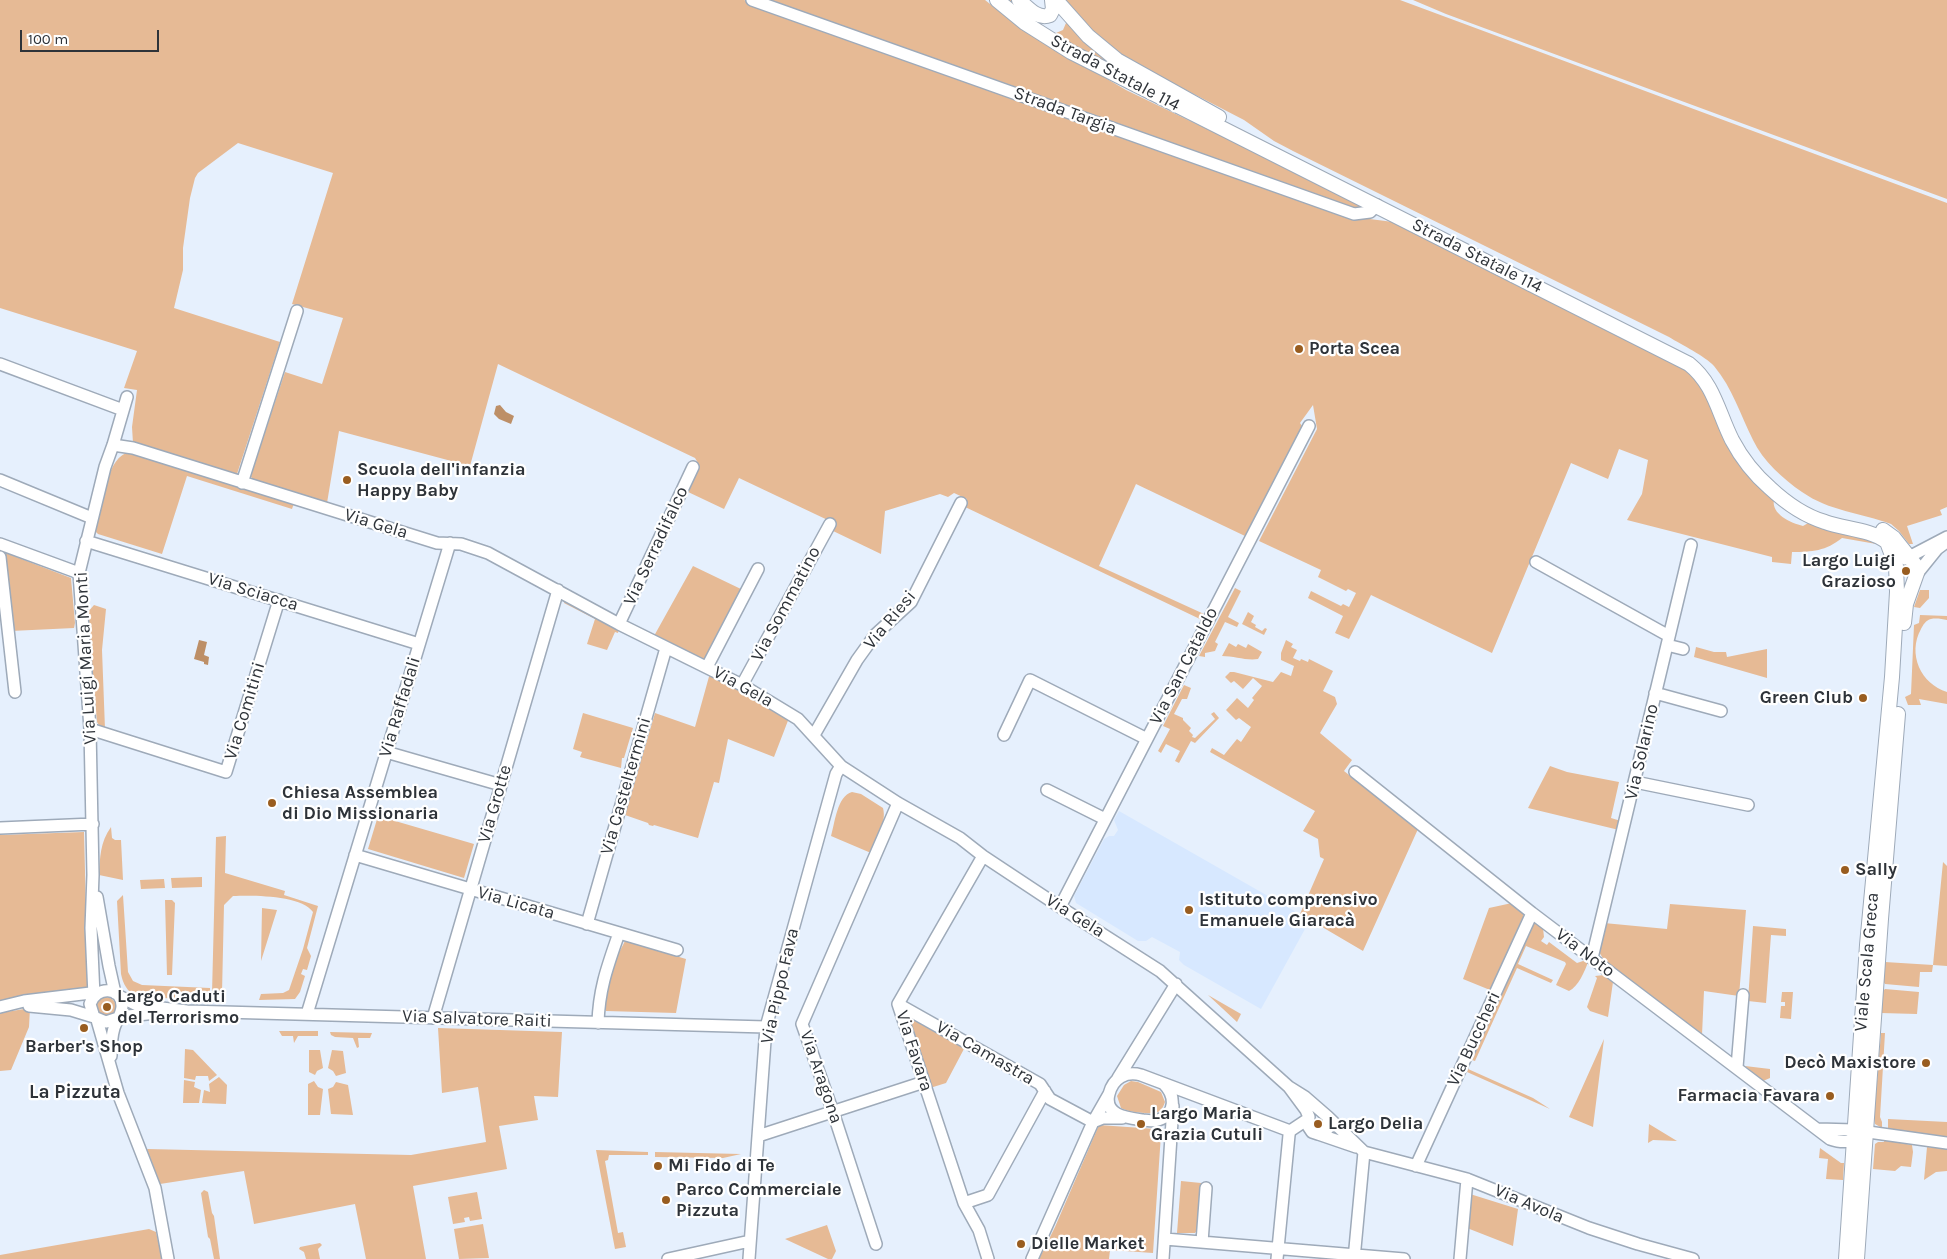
<!DOCTYPE html>
<meta charset="utf-8">
<style>
body{margin:0}
#map{position:relative;width:1947px;height:1259px;overflow:hidden;background:#e6f0fd;font-family:Karla,sans-serif}
canvas{display:block}
.scale{position:absolute;left:20px;top:30px;width:139px;height:22px;box-sizing:border-box;border:2px solid #2e3339;border-top:0;padding-left:6px;font-size:15px;line-height:18px;white-space:nowrap;color:#2e3339;-webkit-text-stroke:4px #fff;paint-order:stroke}
</style>
<div id="map">
<canvas width="1947" height="1259"></canvas>
<div class="scale">100 m</div>
</div>
<script>
const g = document.querySelector('canvas').getContext('2d');
g.lineJoin = 'round';
function fillPath(path, color) {
  g.fillStyle = color;
  g.fill(path, 'evenodd');
}
function trace(path, color, width, dash) {
  g.strokeStyle = color;
  g.lineWidth = width;
  g.lineCap = dash ? 'butt' : 'round';
  g.setLineDash(dash || []);
  g.stroke(path);
}
function drawText(font, color, halo, rows, align = 'center') {
  g.font = font + ' Karla,sans-serif';
  g.lineWidth = 4.5;
  g.setLineDash([]);
  g.textBaseline = 'middle';
  g.strokeStyle = halo;
  g.fillStyle = color;
  for (const [text, x, y, turn = 0] of rows) {
    g.save();
    g.translate(x, y);
    g.rotate((+turn || 0) * Math.PI / 180);
    g.textAlign = isNaN(turn) ? turn : align;
    if (halo) g.strokeText(text, 0, 0);
    g.fillText(text, 0, 0);
    g.restore();
  }
}
const built = new Path2D(`
 M 1119,811 L 1310,920 L 1261,1009 L 1184,965 L 1179,960 L 1180,952 L 1152,937 L 1146,941 L 1138,941 L 1076,903 L 1074,896 L 1104,839 L 1109,836 L 1114,836 L 1118,830 L 1114,820 Z`);
const green = new Path2D(`
 M 0,0 L 744,0 L 1354,217 L 1401,223 L 1688,371 C 1694,377 1701,384 1706,391 C 1729,426 1739,475 1774,500 C 1771,514 1791,523 1803,526 L 1810,522 L 1880,540 L 1882,545 L 1842,538 C 1826,551 1812,552 1792,552 L 1791,564 L 1772,562 L 1772,557 L 1627,520 L 1642,494 L 1648,460 L 1619,449 L 1608,479 L 1571,463 L 1492,653 L 1371,595 L 1349,639 L 1335,633 L 1343,616 L 1308,598 L 1311,591 L 1341,606 L 1343,604 L 1349,607 L 1356,593 L 1348,589 L 1346,591 L 1318,577 L 1321,570 L 1259,541 L 1317,429 L 1313,405 L 1300,423 L 1302,426 L 1245,536 L 1136,484 L 1099,566 L 1204,614 L 1202,620 L 963,506 L 967,499 L 954,493 L 948,497 L 940,494 L 885,511 L 881,554 L 831,530 L 834,523 L 739,478 L 724,509 L 686,491 L 698,463 L 695,458 L 498,364 L 470,466 L 339,431 L 327,503 L 254,480 L 251,477 L 252,471 L 285,372 L 322,384 L 343,318 L 292,304 L 333,173 L 238,143 L 198,173 L 195,178 L 190,198 L 183,248 L 183,270 L 174,308 L 280,342 L 237,474 L 133,443 L 132,427 L 137,390 L 124,388 L 137,351 L 0,308 Z
 M 765,0 L 985,0 L 1020,28 L 1126,90 L 1358,202 L 1361,208 L 1360,211 Z
 M 1004,0 L 1012,0 L 1051,32 L 1056,33 L 1063,30 L 1066,23 L 1064,16 L 1142,79 L 1072,47 Z
 M 1062,0 L 1400,0 L 1947,203 L 1947,507 L 1940,510 L 1942,515 L 1907,526 L 1913,544 L 1909,544 L 1899,531 L 1891,524 C 1861,513 1829,511 1802,492 C 1783,479 1763,461 1753,440 C 1740,414 1733,389 1714,366 C 1705,356 1682,345 1669,337 L 1293,151 L 1274,141 L 1244,120 L 1126,59 L 1106,46 Z
 M 1413,0 L 1947,0 L 1947,199 L 1446,14 Z
 M 130,452 L 294,503 L 292,509 L 187,476 L 162,554 L 98,534 L 96,532 L 96,524 C 102,504 107,455 130,452 Z
 M 6,553 L 71,578 L 75,623 L 74,628 L 11,631 L 4,555 Z
 M 693,566 L 743,590 L 705,661 L 654,636 Z
 M 1235,588 L 1241,591 L 1228,617 L 1239,623 L 1237,627 L 1225,622 L 1215,642 L 1218,644 L 1215,651 L 1205,653 L 1205,657 L 1199,656 Z
 M 1920,590 L 1929,590 L 1929,598 L 1920,608 L 1914,607 Z
 M 565,598 L 619,628 L 618,633 L 615,632 L 607,650 L 587,644 L 595,619 L 564,603 Z
 M 94,605 L 106,609 L 102,650 L 105,729 L 100,727 L 97,722 L 87,613 Z
 M 1248,612 L 1254,616 L 1251,622 L 1256,625 L 1255,627 L 1262,631 L 1265,628 L 1267,629 L 1264,635 L 1242,624 Z
 M 1920,615 L 1947,616 L 1947,620 C 1942,619 1936,618 1931,619 C 1926,620 1923,625 1921,629 C 1907,654 1921,684 1947,692 L 1947,704 L 1919,699 L 1921,705 L 1908,705 L 1905,697 L 1911,694 L 1914,625 L 1919,623 Z
 M 1286,640 L 1293,644 L 1291,647 L 1297,650 L 1293,658 L 1300,661 L 1301,659 L 1308,662 L 1309,659 L 1333,671 L 1323,691 L 1335,697 L 1337,704 L 1320,733 L 1352,760 L 1344,771 L 1418,829 L 1363,951 L 1300,914 L 1324,859 L 1320,857 L 1318,839 L 1303,831 L 1315,811 L 1210,752 L 1212,748 L 1224,755 L 1237,739 L 1241,742 L 1251,727 L 1239,718 L 1236,720 L 1226,710 L 1237,698 L 1248,708 L 1254,700 L 1252,698 L 1262,686 L 1253,678 L 1243,689 L 1234,681 L 1231,683 L 1225,677 L 1230,672 L 1234,672 L 1273,682 L 1281,672 L 1291,676 L 1294,666 L 1281,660 L 1281,653 Z
 M 1229,643 L 1236,647 L 1238,644 L 1246,648 L 1248,644 L 1262,652 L 1258,659 C 1247,661 1234,656 1222,656 Z
 M 1696,647 L 1714,652 L 1726,652 L 1727,657 L 1767,649 L 1767,678 L 1694,657 Z
 M 710,673 L 789,718 L 774,757 L 728,739 L 719,783 L 714,782 L 698,838 L 654,825 L 653,826 L 649,825 L 648,823 L 625,815 L 655,713 L 695,727 Z
 M 1184,685 L 1191,688 L 1187,699 L 1182,699 L 1174,714 L 1183,718 L 1183,720 L 1191,728 L 1189,731 L 1193,735 L 1192,737 L 1195,738 L 1215,719 L 1211,714 L 1214,712 L 1219,718 L 1195,743 L 1191,741 L 1179,763 L 1175,761 L 1180,751 L 1166,744 L 1161,753 L 1158,751 L 1170,729 L 1163,726 Z
 M 583,713 L 633,728 L 624,758 L 622,758 L 621,768 L 580,757 L 582,752 L 573,749 Z
 M 1550,766 L 1567,772 L 1619,782 L 1611,818 L 1621,821 L 1619,830 L 1528,808 Z
 M 852,792 L 861,794 L 883,808 C 887,823 876,840 871,853 L 831,836 C 835,823 837,796 852,792 Z
 M 378,816 L 474,844 L 464,878 L 368,849 Z
 M 111,827 L 112,838 L 115,840 L 121,840 L 123,880 L 99,875 C 100,858 100,842 111,827 Z
 M 84,832 L 87,949 L 90,987 L 87,989 L 0,1002 L 0,835 Z
 M 226,836 L 225,873 L 285,891 L 284,895 L 318,906 L 307,948 L 311,956 L 307,970 L 303,969 L 301,974 L 305,976 L 300,992 L 295,999 L 259,1000 L 261,994 L 283,993 L 289,990 L 303,949 L 313,912 C 302,895 252,895 233,896 L 224,905 L 222,993 L 212,993 L 216,837 Z
 M 1943,862 L 1947,866 L 1947,966 L 1933,965 L 1932,972 L 1920,972 L 1919,987 L 1885,984 L 1883,981 L 1885,962 L 1933,965 Z
 M 202,877 L 202,887 L 172,888 L 171,878 Z
 M 164,879 L 165,888 L 141,889 L 140,880 Z
 M 123,895 L 128,972 L 133,981 L 142,985 L 210,988 L 210,993 L 176,992 L 175,998 C 151,998 127,1004 121,974 L 117,901 Z
 M 165,900 L 172,900 L 175,903 L 172,975 L 167,975 Z
 M 1512,903 L 1523,911 L 1523,917 L 1490,990 L 1463,979 L 1489,908 Z
 M 1670,904 L 1746,910 L 1739,996 L 1704,991 L 1702,1035 L 1604,960 L 1599,952 L 1604,923 L 1667,929 Z
 M 262,908 L 277,910 L 261,961 Z
 M 1534,921 L 1543,928 L 1544,937 L 1541,941 L 1547,945 L 1549,942 L 1577,963 L 1586,960 L 1588,962 C 1585,971 1578,987 1569,991 L 1556,985 L 1566,964 L 1565,962 L 1526,946 L 1518,964 L 1553,980 L 1551,983 L 1517,968 L 1475,1061 L 1472,1060 Z
 M 1753,926 L 1786,929 L 1786,936 L 1771,935 L 1766,1003 L 1748,1001 Z
 M 625,941 L 686,959 L 676,1013 L 606,1011 C 600,981 612,967 625,941 Z
 M 1604,975 L 1613,982 L 1608,1017 L 1590,1011 L 1587,1007 L 1597,978 L 1595,976 Z
 M 1885,989 L 1919,992 L 1917,1014 L 1881,1013 L 1883,991 Z
 M 1782,992 L 1793,992 L 1791,1019 L 1780,1018 L 1781,1006 L 1785,1006 L 1785,1002 L 1781,1002 Z
 M 1208,995 L 1241,1014 L 1237,1022 Z
 M96 1007a10 10 0 1 1 20 0a10 10 0 1 1-20 0Z
 M 30,1008 L 29,1027 L 11,1070 L 0,1071 L 0,1013 Z
 M 910,1019 L 914,1019 L 965,1047 L 946,1083 L 930,1088 L 908,1020 Z
 M 438,1028 L 562,1032 L 558,1097 L 534,1096 L 538,1120 L 499,1126 L 507,1169 L 413,1186 L 426,1259 L 366,1259 L 355,1204 L 254,1224 L 244,1171 L 160,1184 L 147,1149 L 411,1155 L 486,1142 L 478,1087 L 442,1093 Z
 M 279,1031 L 318,1031 L 318,1036 L 298,1036 L 294,1043 L 293,1036 L 282,1036 Z
 M 330,1032 L 372,1033 L 370,1038 L 358,1038 L 359,1047 L 357,1048 L 353,1038 L 335,1037 L 331,1035 Z
 M 1881,1033 L 1885,1033 L 1880,1117 L 1882,1122 L 1882,1128 L 1875,1124 L 1874,1118 Z
 M 1604,1039 L 1593,1127 L 1569,1117 Z
 M 185,1049 L 193,1050 L 217,1075 L 209,1081 L 208,1076 L 196,1076 L 195,1080 L 184,1078 Z
 M 309,1050 L 320,1050 L 323,1068 L 317,1071 L 315,1075 L 309,1072 Z
 M 332,1050 L 343,1051 L 346,1073 L 336,1076 L 333,1071 L 328,1068 Z
 M 1745,1066 L 1770,1069 L 1770,1078 L 1763,1081 Z
 M 1468,1069 L 1533,1098 L 1550,1109 L 1467,1072 Z
 M 219,1077 L 227,1085 L 226,1104 L 202,1103 L 204,1090 L 210,1092 L 209,1084 Z
 M 184,1080 L 195,1082 L 194,1087 L 201,1090 L 199,1103 L 183,1103 Z
 M 314,1081 L 318,1087 L 323,1089 L 320,1115 L 308,1115 L 308,1084 Z
 M 1131,1081 L 1138,1082 L 1161,1092 L 1165,1102 C 1164,1105 1162,1110 1158,1112 C 1152,1115 1127,1112 1121,1108 L 1117,1096 L 1124,1085 Z
 M 336,1082 L 348,1085 L 353,1115 L 331,1114 L 328,1089 L 333,1087 Z
 M 1888,1119 L 1947,1122 L 1947,1137 L 1888,1130 Z
 M 1649,1124 L 1677,1141 L 1653,1140 L 1648,1143 Z
 M 1099,1125 L 1156,1129 L 1161,1134 L 1153,1253 L 1110,1250 L 1109,1259 L 1039,1259 L 1055,1227 Z
 M 1884,1140 L 1912,1145 L 1913,1152 L 1911,1167 L 1901,1166 L 1895,1171 L 1873,1169 L 1875,1144 L 1878,1142 L 1884,1142 Z
 M 1927,1147 L 1947,1149 L 1947,1171 L 1936,1172 L 1924,1180 Z
 M 1820,1148 L 1841,1163 L 1844,1163 L 1843,1180 L 1826,1179 L 1828,1159 L 1819,1158 Z
 M 596,1150 L 648,1152 L 648,1155 L 609,1155 L 608,1160 L 605,1161 L 618,1233 L 623,1232 L 626,1247 L 615,1249 Z
 M 655,1152 L 741,1154 L 723,1158 L 655,1157 Z
 M 1181,1181 L 1201,1183 L 1198,1229 L 1195,1233 L 1177,1233 Z
 M 204,1190 L 208,1192 L 212,1213 L 214,1216 L 220,1259 L 214,1259 L 210,1239 L 208,1237 L 201,1193 Z
 M 477,1192 L 482,1219 L 470,1221 L 469,1217 L 464,1218 L 465,1222 L 453,1224 L 448,1197 Z
 M 1470,1194 L 1518,1209 L 1513,1246 L 1467,1228 Z
 M 483,1224 L 489,1258 L 459,1259 L 454,1229 Z
 M 827,1225 L 836,1251 L 832,1259 L 828,1259 L 785,1239 Z
 M 149,1229 L 156,1232 L 162,1259 L 0,1259 L 0,1255 Z
 M 320,1243 L 322,1245 L 318,1249 L 320,1259 L 306,1259 L 304,1252 L 299,1249 L 300,1247 Z`);
const water = new Path2D(`
 M 500,405 L 506,412 L 514,416 L 511,424 L 499,419 L 494,414 L 496,406 Z
 M 199,640 L 207,642 L 204,655 L 209,657 L 208,665 L 204,664 L 204,662 L 194,659 Z`);
const minor = new Path2D(`
 M 752,0 L 1354,214 L 1370,212 L 1377,205
 M 0,364 L 123,410
 M 113,445 L 133,448 L 437,543 L 461,544 L 488,553 L 619,624 L 742,685 L 798,719 L 841,766 L 898,803 L 960,838 L 983,856 L 1060,907 L 1160,971 L 1289,1087 L 1306,1110 L 1309,1117 L 1308,1126 L 1312,1132 L 1318,1134 L 1326,1131 L 1329,1127 L 1328,1117 L 1305,1097 L 1289,1087
 M 0,480 L 92,518
 M 242,483 L 297,311
 M 86,541 L 419,644
 M 0,544 L 79,573
 M 0,557 L 15,692
 M 1905,559 L 1947,537
 M 1536,562 L 1669,636
 M 1916,575 L 1937,549 L 1945,543
 M 619,624 L 693,467
 M 1667,645 L 1683,649
 M 707,667 L 758,569
 M 742,685 L 830,524
 M 1655,693 L 1721,711
 M 90,729 L 226,772 L 279,600
 M 814,735 L 857,660 L 875,635 L 911,602 L 961,503
 M 1004,735 L 1030,680 L 1147,739
 M 386,752 L 501,785
 M 1355,772 L 1532,913 L 1830,1139 C 1842,1143 1850,1143 1861,1135
 M 1635,782 L 1748,805
 M 1047,790 L 1105,819
 M 0,828 L 93,824
 M 355,855 L 677,950
 M 983,856 L 898,1004 L 964,1203 L 979,1230 L 988,1259
 M 97,897 L 109,966 L 115,993
 M 1060,907 L 1309,426
 M 587,924 L 666,648
 M 1592,958 L 1691,545
 M 94,996 L 91,928 L 93,875 L 90,729 L 79,573 L 105,467 L 113,445 L 127,397
 M 119,996 L 137,1005 L 187,1011 L 766,1027
 M 898,1004 L 1040,1084 L 1050,1099 L 1093,1122
 M 29,1006 L 71,1010 L 94,1017
 M 0,1007 L 24,1001 L 99,992
 M 307,1014 L 450,543
 M 119,1017 L 156,1013
 M 433,1018 L 558,590
 M 97,1020 L 118,1093 L 155,1188 L 168,1259
 M 598,1023 C 599,988 608,965 619,933
 M 111,1056 C 111,1047 111,1038 114,1028 C 116,1021 122,1014 122,1006 C 122,987 96,985 90,1004 L 94,1017 L 106,1022 L 118,1018
 M 1737,1067 L 1743,995
 M 1118,1078 L 1176,984
 M 1164,1084 C 1175,1095 1177,1114 1158,1120 C 1153,1122 1148,1120 1143,1120 C 1129,1118 1103,1116 1109,1094 C 1113,1078 1126,1071 1141,1075 L 1290,1131
 M 1328,1117 L 1364,1152 L 1467,1179 L 1589,1228 L 1638,1244 L 1693,1259
 M 1093,1122 L 1103,1118 L 1122,1118
 M 1818,1129 L 1854,1130 L 1947,1143
 M 1318,1134 L 1356,1147
 M 758,1136 L 924,1082
 M 1416,1166 L 1532,913
 M 964,1203 L 988,1195 L 1045,1091
 M 1165,1239 L 1404,1259
 M 1202,1242 L 1206,1188
 M 876,1244 L 833,1112 L 802,1024 L 898,803
 M 668,1259 L 750,1241
 M 749,1259 L 766,1027 L 836,774 L 841,766
 M 1032,1259 L 1093,1122 L 1109,1094
 M 1163,1259 L 1173,1106
 M 1277,1259 L 1289,1135 L 1290,1131 L 1308,1119
 M 1354,1259 L 1364,1152
 M 1460,1259 L 1467,1179`);
const major = new Path2D(`
 M 997,0 L 1025,23 L 1071,52 L 1689,364 C 1714,384 1718,412 1732,440 C 1741,457 1755,475 1770,488 C 1785,502 1805,516 1825,522 C 1844,529 1870,529 1887,542 L 1896,566 L 1897,592 L 1892,677 L 1867,945 L 1846,1259
 M 1019,0 C 1028,8 1038,20 1050,15 L 1053,9 L 1052,0
 M 1056,0 L 1088,36 L 1117,60 L 1219,117
 M 1883,530 L 1894,538 L 1917,567 L 1917,573 L 1906,604 L 1904,623
 M 1857,1259 L 1881,919 L 1898,714`);
const markers = [
 [1299,349,5,"#995d20"],
 [347,480,5,"#995d20"],
 [1906,571,5,"#995d20"],
 [1863,698,5,"#995d20"],
 [272,803,5,"#995d20"],
 [1845,870,5,"#995d20"],
 [1189,910,5,"#995d20"],
 [107,1007,5,"#995d20"],
 [84,1028,5,"#995d20"],
 [1926,1063,5,"#995d20"],
 [1830,1096,5,"#995d20"],
 [1141,1124,5,"#995d20"],
 [1318,1124,5,"#995d20"],
 [658,1166,5,"#995d20"],
 [666,1200,5,"#995d20"],
 [1021,1244,5,"#995d20"]
];
const streetNames = [
 ["Strada Statale 114",1115,73,28],
 ["Strada Targia",1065,111,20],
 ["Strada Statale 114",1477,256,27],
 ["Via Gela",376,524,17],
 ["Via Serradifalco",656,546,-65],
 ["Via Sciacca",253,592,17],
 ["Via Sommatino",786,604,-62],
 ["Via Riesi",890,620,-50],
 ["Via Luigi Maria Monti",86,658,-93],
 ["Via San Cataldo",1184,666,-63],
 ["Via Gela",743,687,29],
 ["Via Raffadali",400,707,-73],
 ["Via Comitini",245,711,-73],
 ["Via Solarino",1642,752,-77],
 ["Via Casteltermini",626,786,-74],
 ["Via Grotte",495,804,-74],
 ["Via Licata",516,903,16],
 ["Via Gela",1075,916,32],
 ["Via Noto",1585,953,37],
 ["Viale Scala Greca",1867,962,-85],
 ["Via Pippo Fava",780,986,-77],
 ["Via Salvatore Raiti",477,1019,2],
 ["Via Buccheri",1474,1039,-65],
 ["Via Favara",914,1051,72],
 ["Via Camastra",985,1053,30],
 ["Via Aragona",821,1077,71],
 ["Via Avola",1529,1204,23]
];
const poiNames = [
 ["Porta Scea",1309,349],
 ["Scuola dell'infanzia",357,470],
 ["Happy Baby",357,491],
 ["Largo Luigi",1896,561,"right"],
 ["Grazioso",1896,582,"right"],
 ["Green Club",1853,698,"right"],
 ["Chiesa Assemblea",282,793],
 ["di Dio Missionaria",282,814],
 ["Sally",1855,870],
 ["Istituto comprensivo",1199,900],
 ["Emanuele Giaracà",1199,921],
 ["Largo Caduti",117,997],
 ["del Terrorismo",117,1018],
 ["Barber's Shop",84,1047,"center"],
 ["Decò Maxistore",1916,1063,"right"],
 ["Farmacia Favara",1820,1096,"right"],
 ["Largo Maria",1151,1114],
 ["Grazia Cutuli",1151,1135],
 ["Largo Delia",1328,1124],
 ["Mi Fido di Te",668,1166],
 ["Parco Commerciale",676,1190],
 ["Pizzuta",676,1211],
 ["Dielle Market",1031,1244]
];
const neighbourhoodNames = [
 ["La Pizzuta",75,1093]
];
fillPath(built, '#d7e8ff');
fillPath(green, '#e6ba95');
fillPath(water, '#bd8f67');
trace(minor, '#9eaab9', 14);
trace(major, '#9eaab9', 16);
trace(minor, '#fff', 11);
trace(major, '#fff', 14);
for (const [x, y, r, color] of markers) {
  const dot = new Path2D();
  dot.arc(x, y, r, 0, 2 * Math.PI);
  g.fillStyle = color;
  g.fill(dot);
  trace(dot, '#fff', 2);
}
drawText('18px', '#2e3339', '#fff', streetNames);
drawText('bold 18px', '#2e3339', '#fff', poiNames, 'left');
drawText('bold 19px', '#2e3339', '#fff', neighbourhoodNames);
</script>
